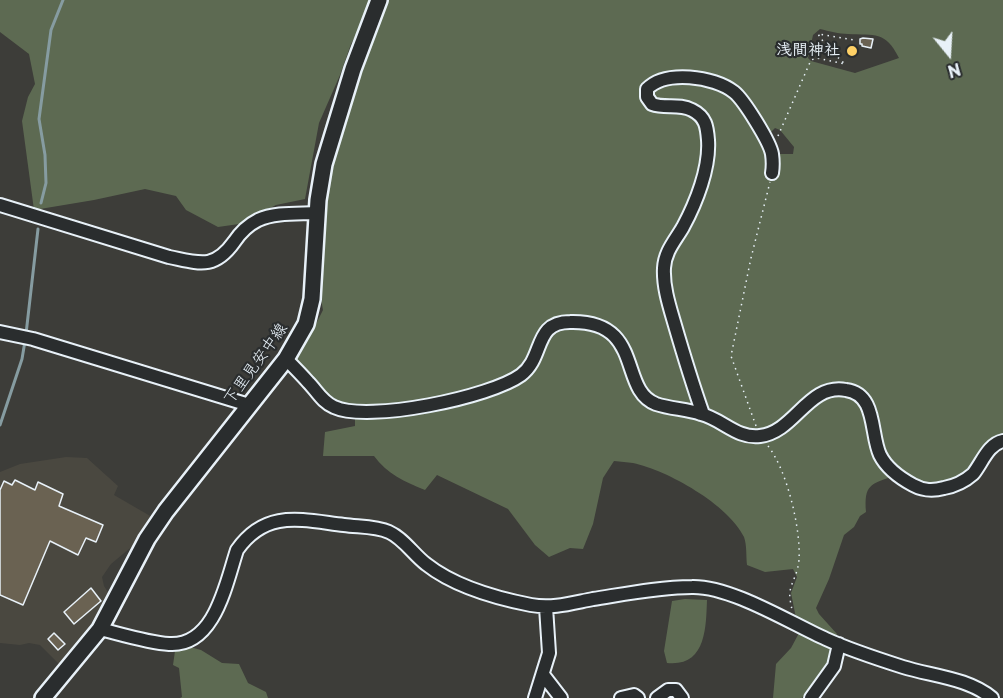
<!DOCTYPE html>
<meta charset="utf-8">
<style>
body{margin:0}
#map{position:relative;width:1003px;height:698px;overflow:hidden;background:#3d3d39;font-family:"Playpen Sans",sans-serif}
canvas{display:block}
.north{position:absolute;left:919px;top:24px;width:60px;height:60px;-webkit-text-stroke:4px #2a2d2e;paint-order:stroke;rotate:162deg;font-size:16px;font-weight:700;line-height:24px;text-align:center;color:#e8f1f8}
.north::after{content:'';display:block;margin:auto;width:21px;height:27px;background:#e8f1f8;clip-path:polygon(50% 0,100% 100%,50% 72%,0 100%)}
</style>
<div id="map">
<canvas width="1003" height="698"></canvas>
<div class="north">N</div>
</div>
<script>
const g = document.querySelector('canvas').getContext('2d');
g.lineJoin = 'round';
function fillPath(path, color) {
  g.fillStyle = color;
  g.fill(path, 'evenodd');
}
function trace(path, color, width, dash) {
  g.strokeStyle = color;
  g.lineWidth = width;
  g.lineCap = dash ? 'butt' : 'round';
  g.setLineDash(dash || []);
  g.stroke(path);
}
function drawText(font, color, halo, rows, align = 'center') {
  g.font = font + ' "Playpen Sans","Klee One",sans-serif';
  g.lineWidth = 4.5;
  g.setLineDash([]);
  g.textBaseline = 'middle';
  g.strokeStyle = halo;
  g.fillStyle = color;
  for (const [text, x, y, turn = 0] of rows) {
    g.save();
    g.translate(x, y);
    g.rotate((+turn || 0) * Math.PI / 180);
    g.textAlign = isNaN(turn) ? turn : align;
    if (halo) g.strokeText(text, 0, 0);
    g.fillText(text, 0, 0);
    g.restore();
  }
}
const built = new Path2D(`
 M 66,457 L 87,458 L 118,486 L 114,495 L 152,517 L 135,544 L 111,564 L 102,577 L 104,586 L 111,597 L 95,626 L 62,667 L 40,645 L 29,643 L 20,645 L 0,643 L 0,472 L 20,464 Z`);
const green = new Path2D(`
 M 0,0 L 374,0 L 370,10 L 351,44 L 340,75 L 319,123 L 305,199 L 276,205 L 239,224 L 218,227 L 186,210 L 176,196 L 145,189 L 94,200 L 34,210 L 22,121 L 28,97 L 35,84 L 29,54 L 0,32 Z
 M 385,0 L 1003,0 L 1003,439 L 960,478 L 932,486 L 921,484 L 900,471 L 883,452 L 876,411 L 843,386 L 777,427 L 749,432 L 656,398 C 637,386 631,360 623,339 L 556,319 L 519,371 L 494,384 L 434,400 L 370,408 L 337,405 L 298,365 L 296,359 L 297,351 L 308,340 L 323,310 L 320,294 L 324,200 L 331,166 L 360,70 ZM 820,29 C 829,31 839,34 848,34 C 875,36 885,30 899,58 L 855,73 L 811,61 L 808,58 L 813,35 ZM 775,128 L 780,130 L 794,147 L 793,154 L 777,154 L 763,140 Z
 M 558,327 L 592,327 L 612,338 L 645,399 L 704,418 L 749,440 L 806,411 L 833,393 L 857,397 L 894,476 C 870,484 864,485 866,512 L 860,516 L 854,527 L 844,535 L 829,579 L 816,608 L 819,614 L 837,634 L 831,660 L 802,698 L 773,698 L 776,664 L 791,648 L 799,633 L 791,593 L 797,577 L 793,569 L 765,572 L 747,565 C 746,557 747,545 744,537 C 729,505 667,470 633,463 C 627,462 621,462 614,461 L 603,478 L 593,524 L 583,549 L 570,548 L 549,557 L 535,545 L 508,509 L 437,475 L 425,490 C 405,482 387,474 374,456 L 323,456 L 325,432 L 355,426 L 355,416 L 524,379 L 545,339 Z
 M 685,599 L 707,600 C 706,628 706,667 667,663 L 664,651 L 672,601 Z
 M 190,647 L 201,650 L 222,663 L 239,664 L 248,683 L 266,692 L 268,698 L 180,698 L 182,697 L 179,668 L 173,665 L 175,651 Z`);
const stream = new Path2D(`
 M 41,203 L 46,183 L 45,155 L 39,119 L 51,30 L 63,0
 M 26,334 L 38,229
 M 0,425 L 22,359 L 25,341`);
const building = new Path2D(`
 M 863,38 L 873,39 L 871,48 L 862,46 L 862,44 L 860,44 L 860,39 Z
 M 15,480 L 35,490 L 38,482 L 63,494 L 59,506 L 103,525 L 96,542 L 86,538 L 78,555 L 50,541 L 23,605 L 0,595 L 0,490 L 4,481 L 12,485 Z
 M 91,588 L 101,601 L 74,624 L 64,612 Z
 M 54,633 L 65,644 L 58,650 L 48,639 Z`);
const path = new Path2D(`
 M 778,136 L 811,60 L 817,58 L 845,64 L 827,47 L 818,34 L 854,40
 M 756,426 L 731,356 L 751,258 L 770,182
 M 768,446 C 787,470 801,529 799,560 C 798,573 792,581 790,591 C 789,597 791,604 792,610`);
const minor = new Path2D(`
 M 0,205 L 169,257 C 199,263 214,270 234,242 C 240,233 248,225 258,220 C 275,212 298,214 317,213
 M 0,332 L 33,339 L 249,405
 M 286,359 C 293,366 301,374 308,382 C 317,391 322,402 334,407 C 368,423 491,397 521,375 C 545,357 533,322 570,322 C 645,320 618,390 656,404 C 671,409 687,409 701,414 C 722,419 737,439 760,436 C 795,432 808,383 846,390 C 877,394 870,434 880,455 C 887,469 900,478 913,485 C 924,491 933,491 944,488 C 955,486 965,481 973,474 C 982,463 988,444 1003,441
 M 703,414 C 692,383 683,353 674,322 C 669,305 663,286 664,268 C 665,251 675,241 683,227 C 696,203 710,168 708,140 C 707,127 706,117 692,110 C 679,103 665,109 652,104 L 647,97 L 647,89 C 665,70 714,76 734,92 C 744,100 770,142 772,154 C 773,161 773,167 772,173
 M 100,629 C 120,634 149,643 169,644 C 215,647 226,583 237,550 C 266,509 301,520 344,525 C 358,527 376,526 389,532 C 403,538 414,555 426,564 C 455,587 495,598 531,605 C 553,609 572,603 593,599 C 625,594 660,587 692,587 C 731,586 790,623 826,639 C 850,650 878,659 903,667 C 932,676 968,678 992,698
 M 544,676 L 561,698
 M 535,698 L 549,653 L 546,607
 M 621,698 L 634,695 L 638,698
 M 657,698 L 668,690 L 676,690 L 682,698
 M 811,698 L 834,666 L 839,644`);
const major = new Path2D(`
 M 43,698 L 100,629 L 147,539 L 166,511 L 286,359 L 306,324 L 312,299 L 318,200 L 324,164 L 353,69 L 379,0`);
const markers = [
 [852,51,6,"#ffd166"]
];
const poiNames = [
 ["浅間神社",840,51]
];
const streetNames = [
 ["下里見安中線",256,364,-54]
];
fillPath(built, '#4a4840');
fillPath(green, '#5d6a52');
trace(stream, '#869ca1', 3);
fillPath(building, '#6a6252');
trace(building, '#e8f1f8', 1.5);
trace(minor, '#e8f1f8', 16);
trace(major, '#e8f1f8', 20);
trace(path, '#e8f1f8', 1.5, [1.5, 4.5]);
trace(minor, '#2a2d2e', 12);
trace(major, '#2a2d2e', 15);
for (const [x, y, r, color] of markers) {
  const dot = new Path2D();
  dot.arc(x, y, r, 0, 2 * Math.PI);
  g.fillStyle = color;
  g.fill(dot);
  trace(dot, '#2a2d2e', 2);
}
drawText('bold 16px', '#e8f1f8', '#2a2d2e', poiNames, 'right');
drawText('16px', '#e8f1f8', '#2a2d2e', streetNames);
</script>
